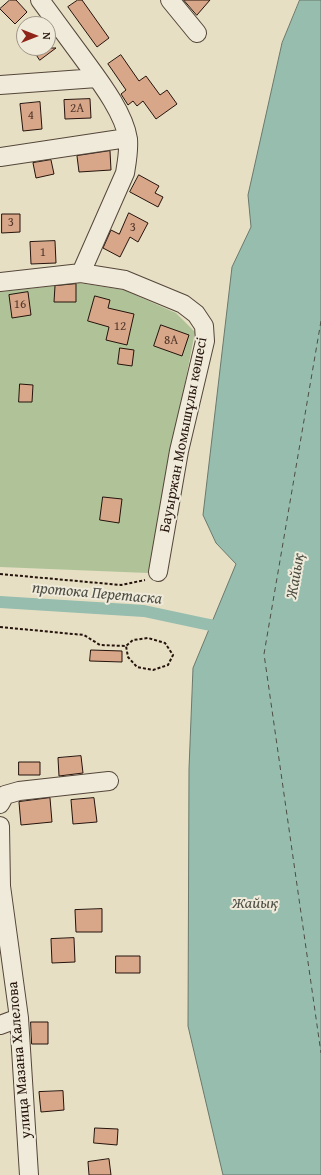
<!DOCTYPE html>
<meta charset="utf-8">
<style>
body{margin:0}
#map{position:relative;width:321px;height:1175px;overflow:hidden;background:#e6dfc4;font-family:"Gentium Book Plus",serif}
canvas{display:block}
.north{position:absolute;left:16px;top:16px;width:40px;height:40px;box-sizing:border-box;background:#efead9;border:1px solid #9e9487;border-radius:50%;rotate:90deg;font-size:11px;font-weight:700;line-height:16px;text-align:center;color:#25130c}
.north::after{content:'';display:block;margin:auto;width:14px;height:18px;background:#8f2418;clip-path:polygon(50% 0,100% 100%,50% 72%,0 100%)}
</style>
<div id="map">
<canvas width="321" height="1175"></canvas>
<div class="north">N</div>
</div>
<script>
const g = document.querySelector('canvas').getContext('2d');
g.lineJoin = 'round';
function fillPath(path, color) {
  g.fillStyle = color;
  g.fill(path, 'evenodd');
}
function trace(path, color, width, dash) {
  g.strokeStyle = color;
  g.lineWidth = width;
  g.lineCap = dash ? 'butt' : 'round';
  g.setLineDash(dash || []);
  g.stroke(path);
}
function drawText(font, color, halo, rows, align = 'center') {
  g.font = font + ' "Gentium Book Plus",serif';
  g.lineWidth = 4;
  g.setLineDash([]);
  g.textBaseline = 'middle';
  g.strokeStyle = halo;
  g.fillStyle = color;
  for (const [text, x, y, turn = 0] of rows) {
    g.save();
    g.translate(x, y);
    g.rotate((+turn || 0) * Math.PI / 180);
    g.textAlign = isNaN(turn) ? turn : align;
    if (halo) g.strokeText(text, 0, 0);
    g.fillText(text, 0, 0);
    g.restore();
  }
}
const green = new Path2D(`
 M 79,283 L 124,290 L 176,313 L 195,332 L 148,573 L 0,567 L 0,292 Z`);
const water = new Path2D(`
 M 300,0 L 321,0 L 321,1175 L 223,1175 L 188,1026 L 189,769 L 193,668 L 236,564 L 216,543 L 203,515 L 232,267 L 251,227 L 248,195 L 282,43 Z`);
const canal = new Path2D(`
 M 0,602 L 144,611 L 205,624 L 226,628`);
const ferry = new Path2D(`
 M 321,321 L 264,654 L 321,1053`);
const building = new Path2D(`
 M 10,0 L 16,0 L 27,12 L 15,24 L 0,9 Z
 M 78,0 L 82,0 L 109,38 L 97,47 L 68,7 Z
 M 184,0 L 210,0 L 197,15 Z
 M 32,48 L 56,48 L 40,60 Z
 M 121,55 L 139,81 L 146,76 L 160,95 L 167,90 L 177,104 L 156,119 L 143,101 L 137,106 L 133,101 L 128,105 L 121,94 L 126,90 L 108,64 Z
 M 90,99 L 91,118 L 65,119 L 64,100 Z
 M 40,102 L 42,129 L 23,131 L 20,104 Z
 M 110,151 L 111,170 L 79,172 L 77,156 Z
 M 51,160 L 54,174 L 36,178 L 33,163 Z
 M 139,175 L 159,186 L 155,193 L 163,197 L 158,207 L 130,192 Z
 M 129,213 L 148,223 L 138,242 L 130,237 L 120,257 L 103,248 L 111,230 L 119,234 Z
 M 2,214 L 20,214 L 20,232 L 2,233 Z
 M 55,241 L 56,263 L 31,264 L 30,242 Z
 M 76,284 L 76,302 L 54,302 L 55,286 Z
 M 28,292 L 31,315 L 12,318 L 9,295 Z
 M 95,296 L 110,300 L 108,308 L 134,314 L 127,345 L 106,340 L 109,327 L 88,321 Z
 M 161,325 L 189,335 L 182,356 L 154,346 Z
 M 120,348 L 134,350 L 132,366 L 118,364 Z
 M 20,384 L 33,385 L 32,402 L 19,402 Z
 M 103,497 L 122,499 L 119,523 L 100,520 Z
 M 91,650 L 122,651 L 122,662 L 90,661 Z
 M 81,756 L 83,773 L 59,776 L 58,758 Z
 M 19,762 L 40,762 L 40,775 L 19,775 Z
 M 50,798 L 52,822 L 21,825 L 19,802 Z
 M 94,798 L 97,822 L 73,824 L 71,800 Z
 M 102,909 L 102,932 L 76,932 L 75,910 Z
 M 74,938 L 75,962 L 52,963 L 51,939 Z
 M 116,956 L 140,956 L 140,973 L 116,973 Z
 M 31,1022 L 48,1022 L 48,1044 L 32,1044 Z
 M 63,1091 L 64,1110 L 41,1112 L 39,1092 Z
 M 95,1128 L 118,1129 L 117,1145 L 94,1143 Z
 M 109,1159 L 111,1175 L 89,1175 L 88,1162 Z`);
const path = new Path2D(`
 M 0,574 L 121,585 L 145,580
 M 0,627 L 84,635 L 100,645 L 126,646 L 133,640 L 148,638 L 165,643 L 173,655 L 168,665 L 153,670 L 137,667 L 128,657 L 126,646`);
const minor = new Path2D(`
 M 40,0 C 54,19 68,38 82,57 C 98,79 124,112 128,139 C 129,151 127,161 125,173 L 81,273
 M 170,0 L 197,33
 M 0,85 L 97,78
 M 0,157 L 127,138
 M 0,282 L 81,273 L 125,280 L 183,304 L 196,314 L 204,326 L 205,341 L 179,451 L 158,572
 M 0,804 L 5,795 L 19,791 L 109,781
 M 0,826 L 1,886 L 19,1018 L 29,1175
 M 0,1025 L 19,1018`);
const numberNames = [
 ["2А",77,109],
 ["4",31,116],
 ["3",11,223],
 ["3",133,228],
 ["1",43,253],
 ["16",20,305],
 ["12",120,327],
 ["8А",171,341]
];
const streetNames = [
 ["Бауыржан Момышұлы көшесі",184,435,-79],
 ["улица Мазана Халелова",20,1060,-95]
];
const waterNames = [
 ["Жайық",296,576,-80],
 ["протока Перетаска",97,594,5],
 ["Жайық",255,904]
];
fillPath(green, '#b0c398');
fillPath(water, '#97bdae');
trace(water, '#69796d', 1);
trace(canal, '#97bdae', 12);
trace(ferry, '#4d4e45', 1, [5, 4]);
fillPath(building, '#d8a688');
trace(building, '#25130c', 1);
trace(minor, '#55463a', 20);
trace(path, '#25130c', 2, [3, 2]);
trace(minor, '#efead9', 18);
drawText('13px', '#52382b', null, numberNames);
drawText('15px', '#25130c', '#efead9', streetNames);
drawText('italic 16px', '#4d4e45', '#efead9', waterNames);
</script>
